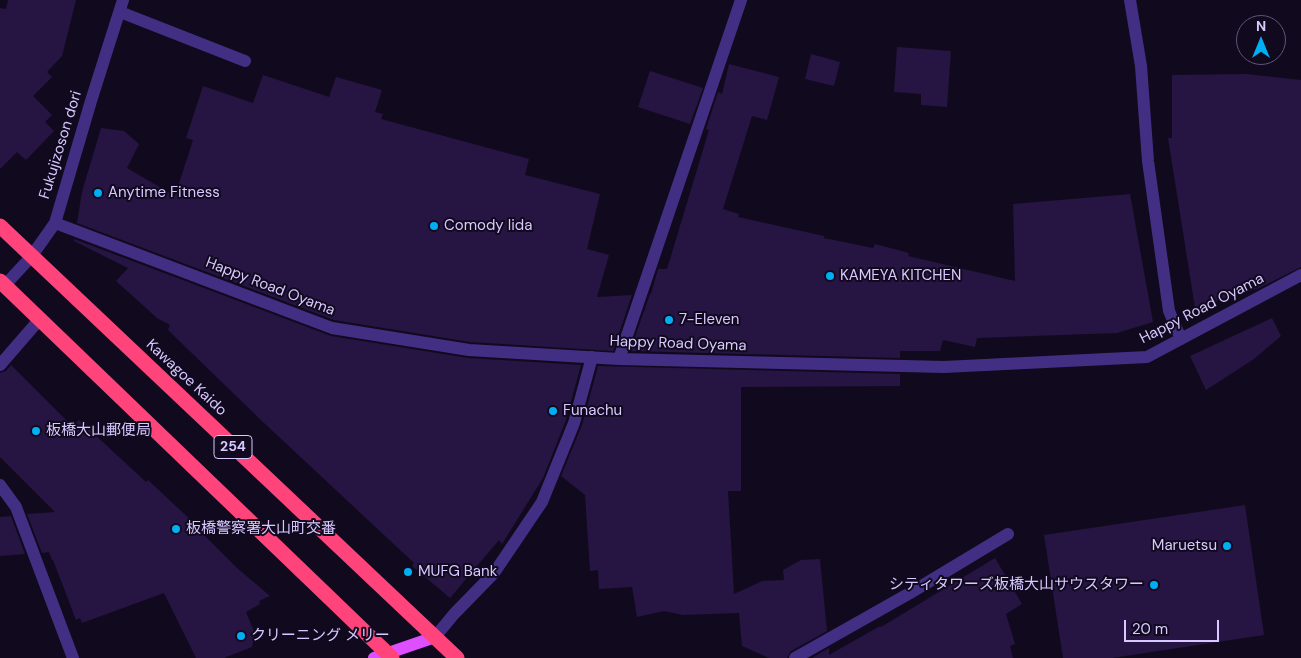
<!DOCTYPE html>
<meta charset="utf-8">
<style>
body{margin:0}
#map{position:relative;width:1301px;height:658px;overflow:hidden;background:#110a1f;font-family:"DM Sans",sans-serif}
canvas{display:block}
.north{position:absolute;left:1236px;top:15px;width:50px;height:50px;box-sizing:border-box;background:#110a1f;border:1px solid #615679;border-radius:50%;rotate:0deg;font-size:14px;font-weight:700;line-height:20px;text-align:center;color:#d8c8ff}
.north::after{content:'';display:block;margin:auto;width:18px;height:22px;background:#00aef3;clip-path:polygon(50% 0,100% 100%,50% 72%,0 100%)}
.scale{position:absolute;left:1124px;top:620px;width:95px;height:22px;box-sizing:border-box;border:2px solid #d8c8ff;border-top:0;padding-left:6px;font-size:15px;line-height:18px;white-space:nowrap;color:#d8c8ff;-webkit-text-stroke:4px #110a1f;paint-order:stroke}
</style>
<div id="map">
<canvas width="1301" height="658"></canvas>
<div class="north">N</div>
<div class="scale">20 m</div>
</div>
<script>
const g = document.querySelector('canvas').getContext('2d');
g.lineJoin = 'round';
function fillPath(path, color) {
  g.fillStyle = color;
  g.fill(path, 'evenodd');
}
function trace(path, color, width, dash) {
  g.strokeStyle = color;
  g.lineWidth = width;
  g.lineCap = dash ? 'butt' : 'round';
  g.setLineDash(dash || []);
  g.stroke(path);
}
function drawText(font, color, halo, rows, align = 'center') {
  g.font = font + ' "DM Sans","Noto Sans JP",sans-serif';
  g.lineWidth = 4;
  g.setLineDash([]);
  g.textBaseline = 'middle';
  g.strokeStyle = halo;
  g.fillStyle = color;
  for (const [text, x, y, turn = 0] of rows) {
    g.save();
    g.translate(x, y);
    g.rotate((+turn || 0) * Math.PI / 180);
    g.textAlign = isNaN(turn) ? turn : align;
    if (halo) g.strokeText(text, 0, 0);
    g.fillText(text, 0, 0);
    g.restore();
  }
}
const building = new Path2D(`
 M 8,0 L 76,0 L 62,56 L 47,72 L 52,77 L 33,96 L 52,115 L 45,122 L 54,131 L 26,160 L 17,152 L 0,169 L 0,8 L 6,9 Z
 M 897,47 L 951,51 L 947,107 L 921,105 L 921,94 L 894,92 Z
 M 811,54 L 840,62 L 834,86 L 805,79 Z
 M 729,64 L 779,77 L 767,120 L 752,116 L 723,209 L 739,214 L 738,217 L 824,236 L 824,238 L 873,248 L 875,244 L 909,253 L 908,256 L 1015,281 L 1013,204 L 1130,194 L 1153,322 L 1117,333 L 977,338 L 975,347 L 943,340 L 940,351 L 900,351 L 900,358 L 630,351 L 650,294 L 651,294 L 658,269 L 667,269 L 709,130 L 706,129 L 718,92 L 722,94 Z
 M 650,71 L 703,88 L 690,124 L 638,107 Z
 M 1246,74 L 1301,80 L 1301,267 L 1259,288 L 1195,308 L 1168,138 L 1172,138 L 1172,75 Z
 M 263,75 L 329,97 L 336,77 L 382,90 L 375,112 L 383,114 L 381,119 L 529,159 L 525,175 L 600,194 L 587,249 L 609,255 L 597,297 L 632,295 L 613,351 L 470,342 L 334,320 L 77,223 L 82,192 L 101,128 L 124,131 L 139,144 L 127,168 L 175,196 L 193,140 L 186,138 L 203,86 L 253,103 Z
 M 74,239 L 331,336 L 468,358 L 581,365 L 566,420 L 543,478 L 502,544 L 499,540 L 450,598 L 412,566 L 414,563 L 263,422 L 168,330 L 170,325 L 157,318 L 116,281 L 128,268 L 74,241 Z
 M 1272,318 L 1281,336 L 1254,359 L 1206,390 L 1190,356 Z
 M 11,365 L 72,426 L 79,420 L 146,482 L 148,480 L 194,523 L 197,528 L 236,567 L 270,596 L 259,601 L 260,604 L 246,612 L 255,634 L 252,647 L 224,658 L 196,658 L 164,593 L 82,623 L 80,618 L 76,620 L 53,560 L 52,560 L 49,552 L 42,553 L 27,514 L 55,512 L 0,457 L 0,373 L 6,371 Z
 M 598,366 L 900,374 L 900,386 L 741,387 L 741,491 L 728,491 L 734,594 L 762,581 L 784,580 L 783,570 L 801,560 L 820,559 L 827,631 L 791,651 L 787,658 L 769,658 L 742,646 L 739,613 L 683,615 L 664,611 L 637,617 L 632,587 L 599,589 L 598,570 L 590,571 L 585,495 L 561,476 L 582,425 Z
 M 1245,505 L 1264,635 L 1112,658 L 1063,658 L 1044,535 Z
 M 11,516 L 25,554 L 0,556 L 0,517 Z
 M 995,558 L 1022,604 L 1006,614 L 1015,644 L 1010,646 L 1013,658 L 812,658 L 829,648 L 829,655 L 880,626 L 881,627 Z`);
const minor = new Path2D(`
 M 1130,0 L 1141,66 L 1148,161 L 1169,311 L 1181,339
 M 120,12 L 245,61
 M 55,223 L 332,328 L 469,350 L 619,359 L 944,367 L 1147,357 L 1301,275
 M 5,285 L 31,257 L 55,223 L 91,101 L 123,0
 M 619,359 L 741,0
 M 0,365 L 39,320
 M 0,485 L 16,507 L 73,658
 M 435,637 L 454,614 L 494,573 L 542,502 L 574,423 L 592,357
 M 795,658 L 910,593 L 1008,534`);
const major = new Path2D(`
 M 374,658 L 435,637`);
const highway = new Path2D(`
 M 0,226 L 457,658
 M 0,281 L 392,658`);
const markers = [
 [98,193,5,"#00aef3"],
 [434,226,5,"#00aef3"],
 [830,276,5,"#00aef3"],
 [669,320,5,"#00aef3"],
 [553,411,5,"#00aef3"],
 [36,431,5,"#00aef3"],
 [176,529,5,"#00aef3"],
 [1227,546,5,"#00aef3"],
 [408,572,5,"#00aef3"],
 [1154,585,5,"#00aef3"],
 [241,636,5,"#00aef3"]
];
const shields = [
 [233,447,38]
];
const shieldNames = [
 ["254",233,447]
];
const streetNames = [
 ["Fukujizoson dori",61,145,-73],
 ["Happy Road Oyama",270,287,21],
 ["Happy Road Oyama",1202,309,-27],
 ["Happy Road Oyama",678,344,2],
 ["Kawagoe Kaido",186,378,43]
];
const poiNames = [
 ["Anytime Fitness",108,193],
 ["Comody Iida",444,226],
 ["KAMEYA KITCHEN",840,276],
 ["7-Eleven",679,320],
 ["Funachu",563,411],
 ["板橋大山郵便局",46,431],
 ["板橋警察署大山町交番",186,529],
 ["Maruetsu",1217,546,"right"],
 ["MUFG Bank",418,572],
 ["シティタワーズ板橋大山サウスタワー",1144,585,"right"],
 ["クリーニング メリー",251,636]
];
fillPath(building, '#261442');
trace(minor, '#422f84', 12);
trace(major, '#dd4fff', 12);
trace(highway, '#ff437b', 15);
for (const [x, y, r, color] of markers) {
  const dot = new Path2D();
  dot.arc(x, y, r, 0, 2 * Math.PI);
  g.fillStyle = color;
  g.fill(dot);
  trace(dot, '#110a1f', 2);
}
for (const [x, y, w] of shields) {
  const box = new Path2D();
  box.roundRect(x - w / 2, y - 11.5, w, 23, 4);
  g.fillStyle = '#110a1f';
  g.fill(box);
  trace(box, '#d8c8ff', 1);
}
drawText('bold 14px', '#d8c8ff', null, shieldNames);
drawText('15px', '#d8c8ff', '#110a1f', streetNames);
drawText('15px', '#d8c8ff', '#110a1f', poiNames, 'left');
</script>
